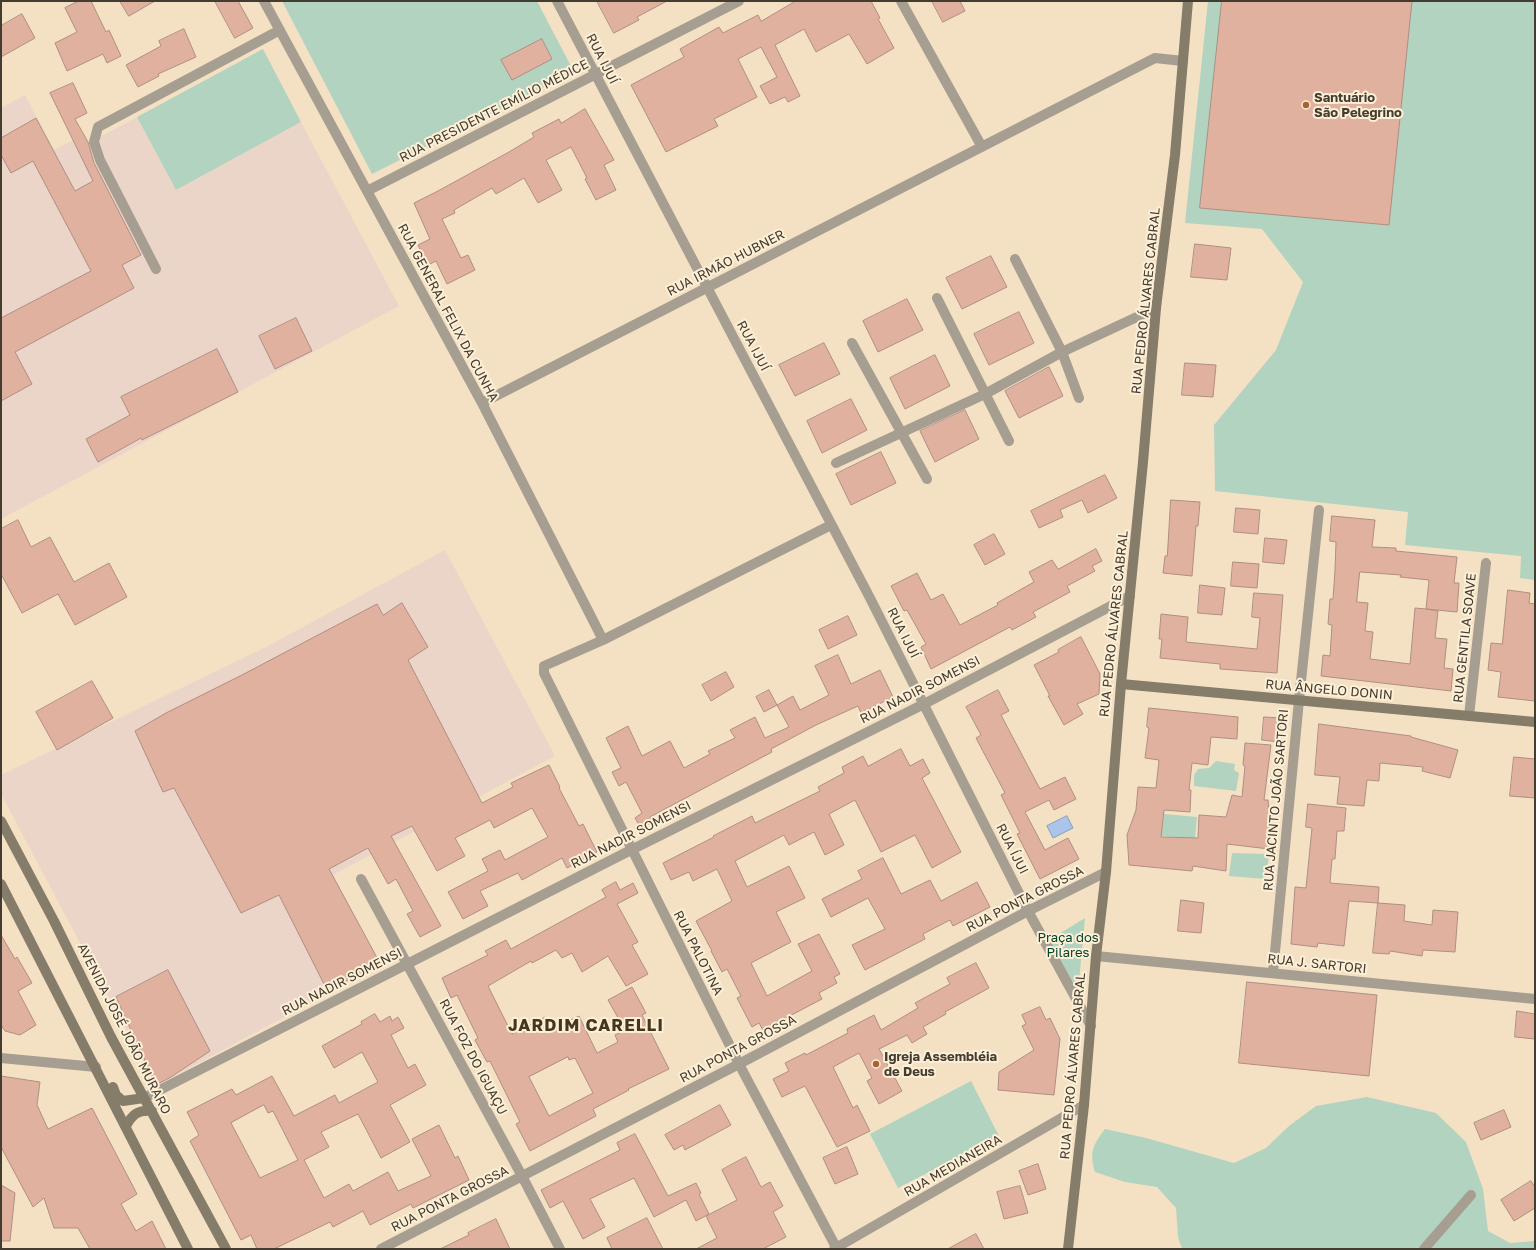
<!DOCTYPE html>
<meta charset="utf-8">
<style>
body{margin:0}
#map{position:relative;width:1536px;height:1250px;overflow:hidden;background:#f4e1c4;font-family:"Golos Text",sans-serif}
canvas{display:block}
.frame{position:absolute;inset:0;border:2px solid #433c30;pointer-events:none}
</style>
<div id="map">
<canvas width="1536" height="1250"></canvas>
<div class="frame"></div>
</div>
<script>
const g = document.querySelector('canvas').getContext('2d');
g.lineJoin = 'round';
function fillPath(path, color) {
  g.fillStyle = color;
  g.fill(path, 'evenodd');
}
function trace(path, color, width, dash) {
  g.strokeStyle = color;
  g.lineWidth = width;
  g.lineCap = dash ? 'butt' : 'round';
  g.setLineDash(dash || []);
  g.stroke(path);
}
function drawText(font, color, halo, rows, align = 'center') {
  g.font = font + ' "Golos Text",sans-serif';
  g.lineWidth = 4;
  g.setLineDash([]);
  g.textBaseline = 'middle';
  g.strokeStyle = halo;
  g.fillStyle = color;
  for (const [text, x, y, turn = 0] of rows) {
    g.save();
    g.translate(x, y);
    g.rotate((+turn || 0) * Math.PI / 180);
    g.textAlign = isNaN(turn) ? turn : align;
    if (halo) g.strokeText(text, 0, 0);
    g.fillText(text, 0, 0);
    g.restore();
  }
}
const industrial = new Path2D(`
 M 25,95 L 54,150 L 84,135 L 89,143 L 137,117 L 176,190 L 301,122 L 399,306 L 1,519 L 1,108 Z
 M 445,550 L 555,756 L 333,875 L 381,965 L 156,1086 L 1,794 L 1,775 L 266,647 Z`);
const green = new Path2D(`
 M 282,1 L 537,1 L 574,72 L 372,174 Z
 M 1208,1 L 1535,1 L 1535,580 L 1520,578 L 1521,556 L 1405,545 L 1408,512 L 1215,491 L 1214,425 L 1276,350 L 1303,282 L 1262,229 L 1185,223 Z
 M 263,49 L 301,122 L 176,190 L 137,117 Z
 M 1216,761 L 1235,764 L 1234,770 L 1239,773 L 1236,791 L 1194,786 L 1194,775 L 1198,769 L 1209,768 Z
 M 1164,814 L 1197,817 L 1195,839 L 1161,836 Z
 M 1232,853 L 1269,854 L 1266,879 L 1229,876 Z
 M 1085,918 L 1078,992 L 1049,940 Z
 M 971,1081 L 999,1136 L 898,1188 L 870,1134 Z
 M 1367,1097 L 1436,1113 L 1466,1142 L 1483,1189 L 1488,1231 L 1510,1243 L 1535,1241 L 1535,1249 L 1182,1249 L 1178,1237 L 1176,1208 L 1157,1187 L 1125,1182 L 1095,1172 C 1089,1152 1093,1145 1105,1129 L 1146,1138 L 1234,1163 L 1266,1148 L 1289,1126 L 1316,1106 Z`);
const water = new Path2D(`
 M 1067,816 L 1073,828 L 1053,838 L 1047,826 Z`);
const building = new Path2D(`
 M 79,1 L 91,1 L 106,32 L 109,30 L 121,56 L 107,63 L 103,54 L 67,71 L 55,43 L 77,32 L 65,8 Z
 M 120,1 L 155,1 L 129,16 Z
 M 215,1 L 238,1 L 253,28 L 235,38 Z
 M 597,1 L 667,1 L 637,17 L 639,20 L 614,33 Z
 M 796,1 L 871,1 L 880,18 L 878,19 L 894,48 L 867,64 L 849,34 L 816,52 L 804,29 L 775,45 L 800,96 L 788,102 L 785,97 L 770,104 L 760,86 L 777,77 L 761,47 L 738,59 L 757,97 L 714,119 L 718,126 L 666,152 L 631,85 L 684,57 L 680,49 L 719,27 L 723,33 L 758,15 L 761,21 Z
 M 932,1 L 960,1 L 965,11 L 943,22 Z
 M 1222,1 L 1412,1 L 1389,225 L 1200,208 Z
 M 22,14 L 35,38 L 1,57 L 1,26 Z
 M 184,29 L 196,57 L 158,74 L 159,76 L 138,87 L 126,65 L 161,46 L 159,41 Z
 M 542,39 L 552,59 L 512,80 L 501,60 Z
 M 73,83 L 87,113 L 75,119 L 88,142 L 94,163 L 141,255 L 122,265 L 134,288 L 15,352 L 32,384 L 1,401 L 1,318 L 91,271 L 33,161 L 11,173 L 1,155 L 1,138 L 36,118 L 75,191 L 93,181 L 50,93 Z
 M 585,109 L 614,160 L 604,165 L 616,190 L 596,200 L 585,179 L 587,178 L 571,147 L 546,160 L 562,190 L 538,203 L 524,178 L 496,194 L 492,188 L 454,210 L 455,213 L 442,219 L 461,258 L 468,255 L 475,270 L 447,284 L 436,261 L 428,265 L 418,245 L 430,239 L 414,203 L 438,191 L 509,152 L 534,137 L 532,133 L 559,119 L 561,123 Z
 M 1195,244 L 1231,248 L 1227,280 L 1191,277 Z
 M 991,256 L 1007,287 L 962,309 L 946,278 Z
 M 907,299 L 923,330 L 878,352 L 863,321 Z
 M 1019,312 L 1034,343 L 989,365 L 974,334 Z
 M 296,318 L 312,351 L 275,369 L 259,336 Z
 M 824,343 L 840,374 L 795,396 L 779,365 Z
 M 217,349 L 238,392 L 142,440 L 141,438 L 98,462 L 86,439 L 130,415 L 121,397 Z
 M 935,355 L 950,386 L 905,409 L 890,378 Z
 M 1185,363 L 1216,365 L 1213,397 L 1182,395 Z
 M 1049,367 L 1063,396 L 1019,418 L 1005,391 Z
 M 851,399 L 867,430 L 822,453 L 807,421 Z
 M 965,410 L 979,439 L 935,462 L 920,431 Z
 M 881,452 L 896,483 L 851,505 L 836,474 Z
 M 1105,475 L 1117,498 L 1088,513 L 1082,500 L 1060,510 L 1063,517 L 1039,528 L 1031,511 Z
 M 1171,500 L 1200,502 L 1198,526 L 1196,526 L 1192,576 L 1163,573 L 1165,556 L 1167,556 Z
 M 1236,508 L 1260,510 L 1258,534 L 1234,532 Z
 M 1332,516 L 1375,520 L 1372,547 L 1396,548 L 1396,551 L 1457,557 L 1454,583 L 1459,583 L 1457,612 L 1426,609 L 1438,611 L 1435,638 L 1447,639 L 1444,668 L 1453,669 L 1451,691 L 1321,676 L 1323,655 L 1330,656 L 1332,625 L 1328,624 L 1330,599 L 1333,599 L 1335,570 L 1336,542 L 1330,541 ZM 1360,572 L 1401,575 L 1400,577 L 1429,580 L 1426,609 L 1415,608 L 1410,664 L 1370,659 L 1373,632 L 1365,631 L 1368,603 L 1357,602 Z
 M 18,520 L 31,547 L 50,537 L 74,582 L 109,563 L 127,597 L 75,625 L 58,594 L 22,613 L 1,574 L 1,529 Z
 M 994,534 L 1005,554 L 985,565 L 974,545 Z
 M 1265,538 L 1287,540 L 1284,564 L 1263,562 Z
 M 1096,549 L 1102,561 L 1092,566 L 1095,571 L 1067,586 L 1070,592 L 1033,612 L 1036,617 L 1012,630 L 1010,627 L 931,669 L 921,647 L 926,644 L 907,610 L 904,611 L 891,586 L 917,573 L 931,600 L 943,594 L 960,625 L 998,605 L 997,603 L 1034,582 L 1029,572 L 1052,560 L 1058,569 Z
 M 1233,562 L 1259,564 L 1257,588 L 1231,586 Z
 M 1200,585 L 1225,588 L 1222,615 L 1198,613 Z
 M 1508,590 L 1530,593 L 1529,603 L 1535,604 L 1535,701 L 1498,697 L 1501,672 L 1488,670 L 1491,643 L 1502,644 Z
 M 1254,593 L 1283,595 L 1277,673 L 1220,669 L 1220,664 L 1160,658 L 1162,639 L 1159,639 L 1161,614 L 1188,617 L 1186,642 L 1257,649 L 1260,618 L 1252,617 Z
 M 402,603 L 428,647 L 408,660 L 482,803 L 513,787 L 511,783 L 549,765 L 560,787 L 559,788 L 579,826 L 583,824 L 597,852 L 567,868 L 562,858 L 522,880 L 518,873 L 480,891 L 488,906 L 463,919 L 448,892 L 488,871 L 482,859 L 500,850 L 505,860 L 548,837 L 532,808 L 494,828 L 490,820 L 455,838 L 465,856 L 437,871 L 412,826 L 391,836 L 441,926 L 420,937 L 407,914 L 413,911 L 396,879 L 388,884 L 368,848 L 329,869 L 381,965 L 327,990 L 279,895 L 241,913 L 174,788 L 163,792 L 135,731 L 166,713 L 242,675 L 377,604 L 383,615 Z
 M 848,616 L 857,635 L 828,649 L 819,630 Z
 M 1081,637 L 1100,674 L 1099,694 L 1077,704 L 1083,714 L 1064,725 L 1048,696 L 1050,696 L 1034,665 L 1059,652 L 1058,650 Z
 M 838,655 L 851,684 L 880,670 L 893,697 L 861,713 L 858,706 L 816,725 L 771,749 L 772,752 L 650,817 L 652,822 L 641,828 L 635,818 L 642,813 L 626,782 L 619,786 L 612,772 L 621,768 L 606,738 L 628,726 L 642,756 L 670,741 L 684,768 L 710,754 L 708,751 L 735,738 L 730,730 L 755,717 L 765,738 L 789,727 L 777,705 L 793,696 L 800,710 L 829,695 L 815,666 Z
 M 726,672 L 734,687 L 711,701 L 702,685 Z
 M 92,681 L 113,718 L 57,750 L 36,712 Z
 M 769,690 L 777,705 L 764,712 L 756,697 Z
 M 998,690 L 1009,711 L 1001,715 L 1040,789 L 1065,777 L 1076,799 L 1054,810 L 1049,800 L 1025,812 L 1045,850 L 1068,838 L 1079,859 L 1040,879 L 1017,834 L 1020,833 L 1001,795 L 1005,793 L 976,738 L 981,735 L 966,707 Z
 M 1149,708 L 1238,717 L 1237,739 L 1211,737 L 1208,765 L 1192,763 L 1189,790 L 1191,790 L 1190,812 L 1164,810 L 1161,837 L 1198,838 L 1199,815 L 1226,817 L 1232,795 L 1242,797 L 1245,766 L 1243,765 L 1245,743 L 1271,745 L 1264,800 L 1268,800 L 1270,821 L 1272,822 L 1269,849 L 1227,844 L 1226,871 L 1193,866 L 1192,871 L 1129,865 L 1127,835 L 1136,810 L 1138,787 L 1156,788 L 1159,760 L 1145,758 L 1149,728 L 1147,727 Z
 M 1264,717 L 1281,718 L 1279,742 L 1262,740 Z
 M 1319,724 L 1411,736 L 1411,737 L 1458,750 L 1450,778 L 1422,771 L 1423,767 L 1380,763 L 1379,781 L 1367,780 L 1364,806 L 1337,804 L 1340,777 L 1315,775 Z
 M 901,749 L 910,766 L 923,759 L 930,773 L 922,778 L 961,852 L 932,868 L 915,835 L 881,852 L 855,800 L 829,814 L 844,845 L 825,855 L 814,832 L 789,845 L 784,835 L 735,861 L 747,887 L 789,866 L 805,898 L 776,912 L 791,942 L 751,963 L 767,996 L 812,971 L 798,944 L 819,934 L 840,974 L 834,977 L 837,983 L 819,993 L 822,999 L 763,1030 L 759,1023 L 752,1027 L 737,998 L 741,996 L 727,969 L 722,972 L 711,951 L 712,951 L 696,921 L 732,901 L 717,869 L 693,881 L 689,872 L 671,880 L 663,863 L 714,837 L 713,836 L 752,816 L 755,823 L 820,791 L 818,787 L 844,773 L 842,767 L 863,756 L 868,766 Z
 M 1514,757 L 1535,759 L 1535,798 L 1510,796 Z
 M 1308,804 L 1346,808 L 1344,831 L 1337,831 L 1335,859 L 1332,859 L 1330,883 L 1379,887 L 1378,903 L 1349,901 L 1344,946 L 1318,943 L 1317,947 L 1291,944 L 1295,887 L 1306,888 L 1312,828 L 1306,827 Z
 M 883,858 L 901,894 L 930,880 L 941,901 L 977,882 L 990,907 L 953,926 L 950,920 L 923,934 L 925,939 L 865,970 L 852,945 L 885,929 L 868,898 L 831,917 L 822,899 L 862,879 L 858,871 Z
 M 616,882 L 620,890 L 633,883 L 638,893 L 617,904 L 638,942 L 632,945 L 648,974 L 626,986 L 608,956 L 582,972 L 572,953 L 562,958 L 556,950 L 532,963 L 531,961 L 488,986 L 512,1034 L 545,1017 L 551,1029 L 579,1016 L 597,1053 L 618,1042 L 615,1035 L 625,1030 L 608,1000 L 632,987 L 646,1013 L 642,1015 L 669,1069 L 628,1089 L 629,1090 L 593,1109 L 596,1116 L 530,1151 L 516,1124 L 520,1122 L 490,1061 L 487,1062 L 475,1040 L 478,1038 L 457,995 L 451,998 L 442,978 L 488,955 L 485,951 L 506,940 L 511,949 L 606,897 L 602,890 ZM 568,1057 L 569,1060 L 575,1058 L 593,1093 L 549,1116 L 529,1077 Z
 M 1181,900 L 1204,903 L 1201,933 L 1178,931 Z
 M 1378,903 L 1405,905 L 1404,921 L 1432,925 L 1433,910 L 1458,912 L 1455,952 L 1423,950 L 1422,956 L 1390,951 L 1389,954 L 1373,953 Z
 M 1,935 L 15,959 L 17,957 L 32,983 L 18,991 L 36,1025 L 20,1035 L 5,1031 L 1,1025 Z
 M 976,963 L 989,988 L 945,1012 L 946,1014 L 923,1027 L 927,1034 L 912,1043 L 907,1035 L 879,1049 L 902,1091 L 879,1104 L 867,1081 L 872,1078 L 859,1053 L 833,1067 L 853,1108 L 857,1105 L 870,1131 L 837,1147 L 805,1086 L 782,1097 L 773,1079 L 789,1071 L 785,1063 L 805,1053 L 806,1055 L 848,1033 L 847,1029 L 874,1015 L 881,1030 L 918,1008 L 915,1003 L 950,984 L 947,978 Z
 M 168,970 L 210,1051 L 171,1077 L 156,1085 L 116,997 Z
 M 1247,982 L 1377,995 L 1369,1076 L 1239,1063 Z
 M 1040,1007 L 1046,1020 L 1050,1018 L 1060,1039 L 1054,1095 L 998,1090 L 999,1072 L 1034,1050 L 1022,1026 L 1026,1024 L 1022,1015 Z
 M 1517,1011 L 1535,1014 L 1535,1039 L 1515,1037 Z
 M 375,1014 L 380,1022 L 390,1016 L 392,1021 L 398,1017 L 404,1028 L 391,1035 L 408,1068 L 415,1064 L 426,1085 L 390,1105 L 410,1142 L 381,1158 L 358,1114 L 321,1132 L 329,1147 L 304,1160 L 324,1198 L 349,1184 L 353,1191 L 388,1172 L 398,1191 L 431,1176 L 412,1139 L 439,1125 L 455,1158 L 458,1156 L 469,1180 L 413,1208 L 411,1204 L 370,1225 L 363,1211 L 333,1227 L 330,1222 L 274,1249 L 257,1249 L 251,1235 L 241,1240 L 190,1141 L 199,1135 L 187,1112 L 232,1089 L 236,1095 L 272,1076 L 294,1116 L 335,1095 L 339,1103 L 378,1082 L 362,1052 L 334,1068 L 322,1046 L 362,1024 L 361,1022 ZM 264,1105 L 268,1113 L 273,1111 L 298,1160 L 260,1178 L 231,1123 Z
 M 1,1076 L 40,1082 L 37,1105 L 48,1129 L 92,1108 L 137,1194 L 121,1204 L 136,1231 L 152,1221 L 166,1249 L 90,1249 L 78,1228 L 54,1228 L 44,1198 L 33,1207 L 1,1147 Z
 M 720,1105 L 731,1125 L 685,1150 L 683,1145 L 674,1150 L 665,1135 Z
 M 1504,1110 L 1511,1127 L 1481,1140 L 1474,1123 Z
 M 635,1134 L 668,1196 L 696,1183 L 701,1193 L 699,1194 L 709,1214 L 696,1221 L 686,1200 L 654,1217 L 634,1178 L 590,1199 L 605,1227 L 583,1239 L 563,1201 L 550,1208 L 541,1190 L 620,1150 L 617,1143 Z
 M 847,1147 L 858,1174 L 835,1184 L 823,1158 Z
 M 746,1157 L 761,1187 L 770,1182 L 783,1206 L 773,1212 L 786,1237 L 763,1249 L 696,1249 L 717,1238 L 706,1216 L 737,1200 L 722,1170 Z
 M 1038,1164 L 1046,1189 L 1028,1195 L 1019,1171 Z
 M 1531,1181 L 1535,1187 L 1535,1208 L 1514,1221 L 1501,1200 Z
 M 1,1185 L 15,1193 L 10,1241 L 1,1241 Z
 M 1020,1186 L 1028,1213 L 1004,1219 L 997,1192 Z
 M 647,1218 L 663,1249 L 612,1249 L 607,1238 Z
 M 496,1219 L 510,1249 L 440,1249 L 469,1235 L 468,1233 Z
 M 976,1234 L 984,1249 L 948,1249 Z`);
const street = new Path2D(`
 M 264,1 L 482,403 L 603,640
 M 557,1 L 870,598 L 1028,911 L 1091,1026
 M 901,1 L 982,147
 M 367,191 L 739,1
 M 1015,259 L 1062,352 L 1079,398
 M 156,269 L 100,160 L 94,142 L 98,127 L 280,30
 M 937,298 L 1009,441
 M 852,343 L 927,479
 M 482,403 L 1155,58 L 1183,61
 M 836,463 L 985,394 L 1062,352 L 1156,308
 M 831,525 L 603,640 L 544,666 L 544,673 L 739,1064 L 837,1249
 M 1469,716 L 1486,563
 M 361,879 L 522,1176 L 560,1249
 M 1096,956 L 1535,999
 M 1273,973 L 1299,700 L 1319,510
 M 1,1058 L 96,1067
 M 144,1098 L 631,850 L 924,704 L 1130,596
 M 381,1249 L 739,1064 L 1028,911 L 1106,872
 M 834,1249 L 1084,1105
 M 1424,1249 L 1471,1195`);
const secondary = new Path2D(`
 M 1121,684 L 1535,722
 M 1,821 L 54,921 L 111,1037 L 226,1249
 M 1,884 L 188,1249
 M 113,1087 L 116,1095 L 123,1101 L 144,1098
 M 126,1126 C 132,1115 138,1109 152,1111
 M 1068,1249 L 1084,1105 L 1096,956 L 1106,872 L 1121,684 L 1143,462 L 1156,308 L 1175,155 L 1188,1`);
const markers = [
 [1306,105,4,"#a66331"],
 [876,1064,4,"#a66331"]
];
const streetNames = [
 ["RUA IJUÍ",602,59,63],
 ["RUA PRESIDENTE EMÍLIO MÉDICE",494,111,-27],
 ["RUA IRMÃO HUBNER",726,263,-27],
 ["RUA PEDRO ÁLVARES CABRAL",1146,301,-84],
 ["RUA GENERAL FELIX DA CUNHA",448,313,62],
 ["RUA IJUÍ",753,346,62],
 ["RUA PEDRO ÁLVARES CABRAL",1114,624,-84],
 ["RUA IJUÍ",903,633,63],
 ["RUA GENTILA SOAVE",1465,638,-84],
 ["RUA NADIR SOMENSI",920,690,-27],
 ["RUA ÂNGELO DONIN",1329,690,5],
 ["RUA JACINTO JOÃO SARTORI",1276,800,-85],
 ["RUA NADIR SOMENSI",631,835,-27],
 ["RUA ÍJUI",1012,849,63],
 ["RUA PONTA GROSSA",1025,899,-27],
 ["RUA PALOTINA",698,953,63],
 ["RUA J. SARTORI",1317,964,6],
 ["RUA NADIR SOMENSI",342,982,-27],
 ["AVENIDA JOSÉ JOÃO MURARO",124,1029,63],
 ["RUA PONTA GROSSA",738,1049,-28],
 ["RUA FOZ DO IGUAÇU",473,1057,62],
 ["RUA PEDRO ÁLVARES CABRAL",1073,1066,-85],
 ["RUA MEDIANEIRA",953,1166,-30],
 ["RUA PONTA GROSSA",450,1199,-27]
];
const poiNames = [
 ["Santuário",1314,98],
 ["São Pelegrino",1314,113],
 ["Igreja Assembléia",884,1057],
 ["de Deus",884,1072]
];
const parkNames = [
 ["Praça dos",1068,938],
 ["Pilares",1068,953]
];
const districtNames = [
 ["JARDIM CARELLI",586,1026]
];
fillPath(industrial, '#ebd5c8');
fillPath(green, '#b1d3c0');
fillPath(water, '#aac5ec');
trace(water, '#8b9cb4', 1);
fillPath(building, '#e1b1a0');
trace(building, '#af8e83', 1);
trace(street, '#a59e91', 10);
trace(secondary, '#867c6a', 10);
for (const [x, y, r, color] of markers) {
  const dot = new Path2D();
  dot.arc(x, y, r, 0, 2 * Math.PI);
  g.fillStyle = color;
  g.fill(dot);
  trace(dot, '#feefd7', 1.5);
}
drawText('13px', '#433c30', '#feefd7', streetNames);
drawText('bold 13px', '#433c30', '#feefd7', poiNames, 'left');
drawText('13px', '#04442d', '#feefd7', parkNames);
g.letterSpacing = '1px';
drawText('bold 17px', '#45361e', '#feefd7', districtNames);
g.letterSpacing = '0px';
</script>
